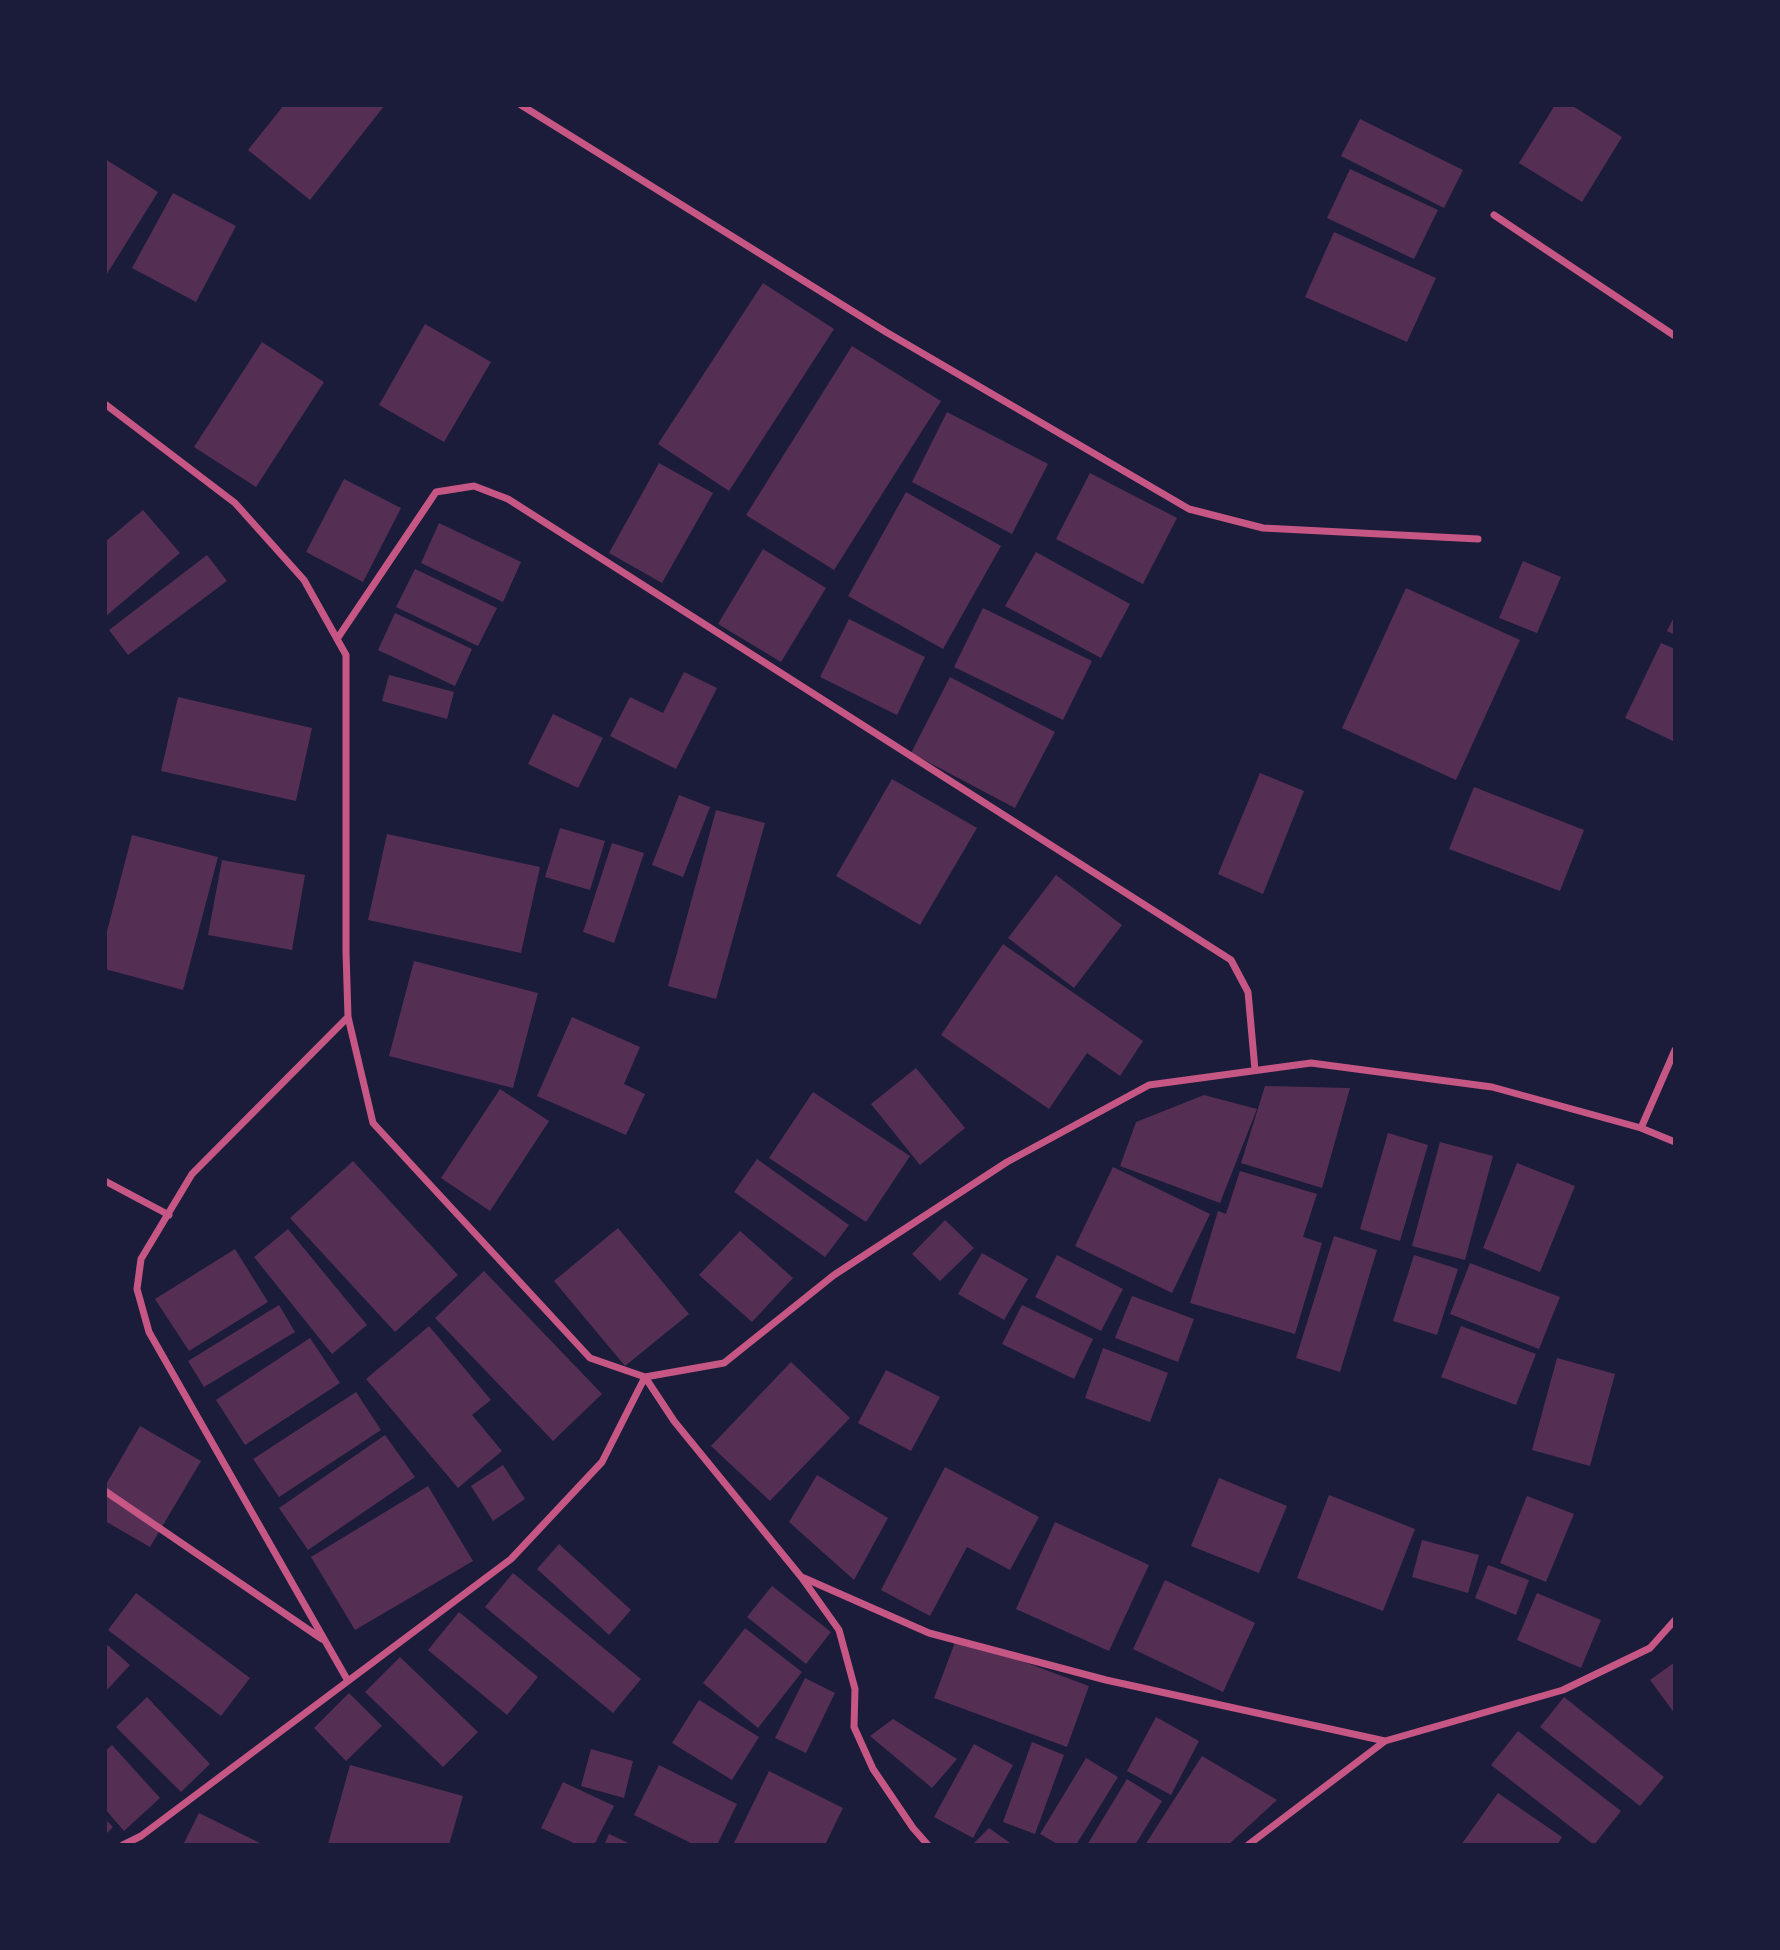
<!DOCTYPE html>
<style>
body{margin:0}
#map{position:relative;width:1780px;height:1950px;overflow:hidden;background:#1b1b3a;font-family:Overpass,sans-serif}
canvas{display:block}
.frame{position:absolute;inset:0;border:107px solid #1b1b3a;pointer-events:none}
</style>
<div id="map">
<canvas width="1780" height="1950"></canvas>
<div class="frame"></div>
</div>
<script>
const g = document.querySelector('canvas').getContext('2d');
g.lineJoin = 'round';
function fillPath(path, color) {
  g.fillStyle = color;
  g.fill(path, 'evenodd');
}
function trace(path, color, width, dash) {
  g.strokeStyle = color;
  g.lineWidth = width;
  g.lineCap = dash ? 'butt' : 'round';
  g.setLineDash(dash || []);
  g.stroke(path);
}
const building = new Path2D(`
 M 284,105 L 385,105 L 310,200 L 248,150 Z
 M 1555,105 L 1571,105 L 1622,137 L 1582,202 L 1519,163 Z
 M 1360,119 L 1463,170 L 1444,208 L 1341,156 Z
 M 105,159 L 158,192 L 105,277 Z
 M 1350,169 L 1438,210 L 1414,259 L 1327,218 Z
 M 173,193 L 236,226 L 196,302 L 132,268 Z
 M 1334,232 L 1436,278 L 1407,342 L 1305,297 Z
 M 763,283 L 834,329 L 729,491 L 658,444 Z
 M 425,324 L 491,362 L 444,442 L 379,405 Z
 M 262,342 L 324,382 L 256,487 L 194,447 Z
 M 852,346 L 941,401 L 834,570 L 746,515 Z
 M 947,412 L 1048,464 L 1012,534 L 912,482 Z
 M 659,463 L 713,493 L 662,583 L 609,553 Z
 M 1090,473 L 1177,518 L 1143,584 L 1056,539 Z
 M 344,479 L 401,508 L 363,582 L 306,552 Z
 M 906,492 L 1001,546 L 943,649 L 848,596 Z
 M 143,510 L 180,553 L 105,617 L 105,542 Z
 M 439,523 L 521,562 L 503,602 L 421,563 Z
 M 763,549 L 826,588 L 781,662 L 718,624 Z
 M 1036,552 L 1130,604 L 1101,658 L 1005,606 Z
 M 207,555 L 227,581 L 128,655 L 109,630 Z
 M 1523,561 L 1561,577 L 1537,633 L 1499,618 Z
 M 415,569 L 497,608 L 478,646 L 396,607 Z
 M 1406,588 L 1520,640 L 1456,780 L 1342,728 Z
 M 983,608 L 1092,661 L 1063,720 L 954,667 Z
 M 395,613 L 472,649 L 455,686 L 378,650 Z
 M 1675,615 L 1675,635 L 1667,631 Z
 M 849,619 L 925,657 L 897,715 L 820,677 Z
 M 1661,643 L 1675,649 L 1675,742 L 1625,718 Z
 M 684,672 L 717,688 L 676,769 L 610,736 L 630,697 L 663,713 Z
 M 389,675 L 454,692 L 447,719 L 382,701 Z
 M 950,677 L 1055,732 L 1015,808 L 911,753 Z
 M 178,697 L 312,728 L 296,801 L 161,771 Z
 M 553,714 L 603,738 L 578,788 L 528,764 Z
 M 1260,773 L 1304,791 L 1263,894 L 1218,874 Z
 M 892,779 L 977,828 L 920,925 L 836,876 Z
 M 1474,787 L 1584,830 L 1560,891 L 1449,849 Z
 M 679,795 L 710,807 L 683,877 L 652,865 Z
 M 716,810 L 765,823 L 716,999 L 668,986 Z
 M 560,828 L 605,841 L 590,890 L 545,877 Z
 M 387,834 L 540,867 L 521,953 L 368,920 Z
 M 132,835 L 218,857 L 183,990 L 105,969 L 105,939 Z
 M 612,843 L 644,853 L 614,943 L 583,932 Z
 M 222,860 L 305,875 L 292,950 L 208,935 Z
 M 1056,875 L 1122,925 L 1074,988 L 1008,938 Z
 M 1003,944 L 1143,1041 L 1120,1076 L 1087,1053 L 1049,1109 L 941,1035 Z
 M 414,961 L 538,993 L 513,1088 L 389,1056 Z
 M 572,1017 L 640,1047 L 624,1084 L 645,1094 L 626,1135 L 537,1096 Z
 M 916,1068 L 965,1128 L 920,1165 L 871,1104 Z
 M 1265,1086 L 1350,1088 L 1322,1188 L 1241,1163 Z
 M 500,1089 L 549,1121 L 490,1211 L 441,1178 Z
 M 813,1092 L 910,1156 L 866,1222 L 769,1158 Z
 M 1204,1095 L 1257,1109 L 1220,1203 L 1120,1166 L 1136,1122 Z
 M 1388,1133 L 1428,1145 L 1400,1241 L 1360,1229 Z
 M 1440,1142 L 1493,1156 L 1465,1260 L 1412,1246 Z
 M 757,1159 L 849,1225 L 825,1257 L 734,1192 Z
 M 353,1161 L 458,1275 L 395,1332 L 290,1218 Z
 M 1517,1163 L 1575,1186 L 1540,1272 L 1483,1248 Z
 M 1113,1167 L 1210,1214 L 1172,1293 L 1075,1246 Z
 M 1240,1171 L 1317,1194 L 1303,1237 L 1322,1243 L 1295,1334 L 1190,1303 L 1218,1211 L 1226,1214 Z
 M 945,1220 L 974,1248 L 940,1281 L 912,1254 Z
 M 618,1228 L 689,1314 L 625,1366 L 554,1281 Z
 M 288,1229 L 367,1325 L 332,1354 L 254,1257 Z
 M 740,1231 L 793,1278 L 752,1322 L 699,1275 Z
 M 1334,1236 L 1377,1250 L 1340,1372 L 1296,1358 Z
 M 235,1249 L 268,1302 L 189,1351 L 155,1299 Z
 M 982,1253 L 1028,1279 L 1004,1320 L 958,1294 Z
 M 1057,1255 L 1123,1289 L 1101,1331 L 1035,1297 Z
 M 1414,1255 L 1458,1269 L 1437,1335 L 1393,1321 Z
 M 1470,1263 L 1560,1297 L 1539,1349 L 1450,1314 Z
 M 484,1271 L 602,1394 L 553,1441 L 435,1318 Z
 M 1132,1296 L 1194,1319 L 1178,1362 L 1115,1338 Z
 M 279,1305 L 295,1332 L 204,1387 L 188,1361 Z
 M 1022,1305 L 1093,1339 L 1074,1379 L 1002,1344 Z
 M 429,1326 L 491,1400 L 472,1415 L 502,1451 L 458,1488 L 366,1379 Z
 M 1461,1326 L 1536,1354 L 1516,1405 L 1441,1377 Z
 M 310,1338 L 340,1383 L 245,1445 L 216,1400 Z
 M 1103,1348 L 1168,1373 L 1150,1422 L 1085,1398 Z
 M 1557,1358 L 1615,1374 L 1590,1466 L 1532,1450 Z
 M 791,1362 L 850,1418 L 770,1501 L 711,1446 Z
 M 886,1370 L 940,1397 L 911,1451 L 858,1423 Z
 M 356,1392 L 381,1430 L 279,1497 L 253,1459 Z
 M 140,1426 L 201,1461 L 150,1547 L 105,1521 L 105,1486 Z
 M 385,1435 L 415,1477 L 308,1550 L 279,1508 Z
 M 503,1465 L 525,1499 L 493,1521 L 471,1486 Z
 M 945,1467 L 1039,1517 L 1010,1570 L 967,1547 L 930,1616 L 881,1590 Z
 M 817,1475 L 888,1518 L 854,1580 L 789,1522 Z
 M 1219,1478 L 1287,1506 L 1259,1573 L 1191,1546 Z
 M 428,1486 L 473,1561 L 355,1630 L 311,1557 Z
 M 1329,1495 L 1415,1529 L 1383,1611 L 1297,1578 Z
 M 1527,1496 L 1574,1514 L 1546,1582 L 1500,1563 Z
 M 1055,1522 L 1149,1565 L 1109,1651 L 1016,1609 Z
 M 1422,1540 L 1479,1555 L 1468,1593 L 1412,1577 Z
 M 559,1544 L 631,1610 L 609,1635 L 537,1569 Z
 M 1488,1565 L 1529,1580 L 1516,1615 L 1475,1598 Z
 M 513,1573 L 641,1679 L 613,1713 L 485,1607 Z
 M 1165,1580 L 1255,1623 L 1223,1692 L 1133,1649 Z
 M 772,1586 L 831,1632 L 806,1664 L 747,1617 Z
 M 136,1593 L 250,1678 L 221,1716 L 108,1630 Z
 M 1537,1593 L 1601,1620 L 1581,1668 L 1517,1640 Z
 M 459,1612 L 538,1677 L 507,1715 L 428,1650 Z
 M 745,1628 L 802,1672 L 758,1728 L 703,1683 Z
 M 957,1637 L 1089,1686 L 1067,1747 L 934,1698 Z
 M 105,1643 L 130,1665 L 105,1692 Z
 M 400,1657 L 478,1732 L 443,1767 L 365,1692 Z
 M 1675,1662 L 1675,1714 L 1650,1680 Z
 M 805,1678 L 835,1693 L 806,1753 L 775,1738 Z
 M 349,1693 L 382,1726 L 346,1761 L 314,1728 Z
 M 147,1697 L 210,1764 L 181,1792 L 116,1727 Z
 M 1564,1697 L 1664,1777 L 1640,1806 L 1540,1727 Z
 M 699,1700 L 759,1737 L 732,1780 L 672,1743 Z
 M 1156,1717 L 1199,1741 L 1171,1795 L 1127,1771 Z
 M 893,1719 L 957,1759 L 932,1788 L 870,1736 Z
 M 1518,1731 L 1621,1811 L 1594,1845 L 1491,1765 Z
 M 1032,1742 L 1064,1755 L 1035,1834 L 1003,1822 Z
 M 974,1744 L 1013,1765 L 973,1838 L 934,1817 Z
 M 112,1745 L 160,1798 L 124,1831 L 105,1809 L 105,1751 Z
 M 591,1749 L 633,1761 L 624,1798 L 581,1786 Z
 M 1202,1756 L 1277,1800 L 1228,1845 L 1145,1845 Z
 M 1086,1758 L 1118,1777 L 1076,1845 L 1059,1845 L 1040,1834 Z
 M 350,1765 L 463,1796 L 449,1845 L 328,1844 Z
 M 659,1765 L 737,1804 L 717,1845 L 695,1845 L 634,1815 Z
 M 769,1771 L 843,1808 L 825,1845 L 733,1845 Z
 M 1127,1779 L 1162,1801 L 1135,1845 L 1087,1845 Z
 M 563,1782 L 614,1806 L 594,1845 L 578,1845 L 541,1828 Z
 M 1498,1793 L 1562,1837 L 1557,1845 L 1461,1845 Z
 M 199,1813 L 264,1845 L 183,1845 Z
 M 105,1819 L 113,1827 L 105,1835 Z
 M 989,1828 L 1013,1845 L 972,1845 Z
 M 609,1834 L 633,1845 L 604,1845 Z`);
const minor = new Path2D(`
 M 521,105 L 886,332 L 1189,509 L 1263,528 L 1478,539
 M 1494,215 L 1675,336
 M 105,404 L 235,503 L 304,580 L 346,655 L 346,952 L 348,1017 L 373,1123 L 590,1358 L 645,1377 L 724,1363 L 834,1275 L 1007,1162 L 1149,1085 L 1311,1063 L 1492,1087 L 1641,1128 L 1675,1142
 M 337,639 L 436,492 L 474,486 L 508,499 L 1231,960 L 1248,992 L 1255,1070
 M 1641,1128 L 1675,1050
 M 105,1181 L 169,1215
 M 105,1491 L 322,1639
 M 804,1578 L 929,1633 L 1106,1680 L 1385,1741
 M 348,1681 L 149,1332 L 137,1289 L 141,1259 L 192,1174 L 348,1017
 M 123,1845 L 141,1836 L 511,1559 L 602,1462 L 645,1377 L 674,1421 L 802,1578 L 839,1630 L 855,1689 L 854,1727 L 873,1769 L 913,1828 L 928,1845
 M 1248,1845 L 1385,1741 L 1563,1690 L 1650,1648 L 1675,1620`);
fillPath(building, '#542f53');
trace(minor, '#c65784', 7);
</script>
